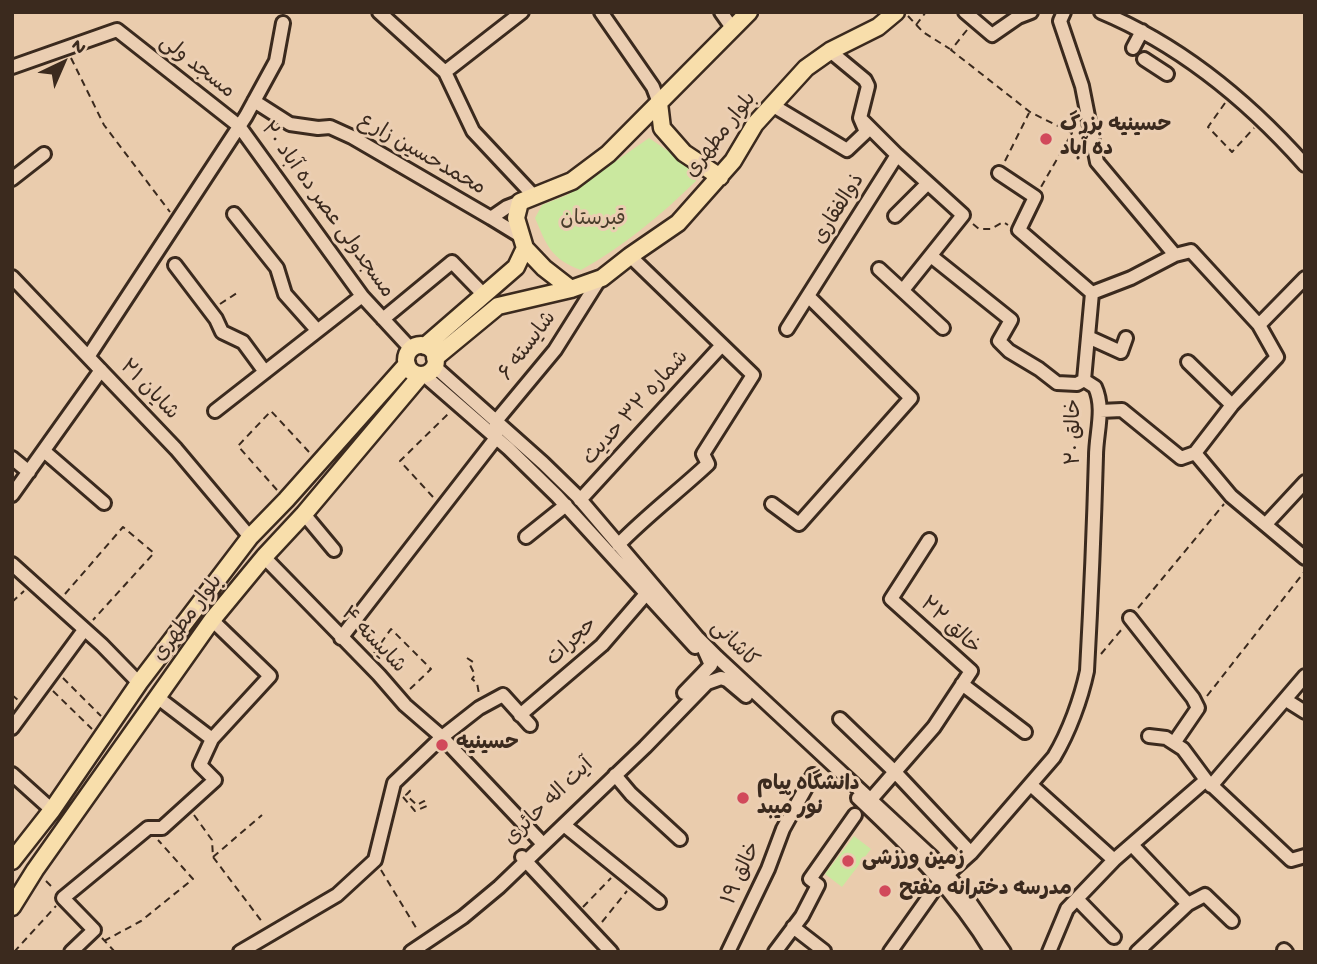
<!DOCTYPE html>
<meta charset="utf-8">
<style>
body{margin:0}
#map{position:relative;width:1317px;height:964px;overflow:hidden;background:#eaccad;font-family:"Gochi Hand",sans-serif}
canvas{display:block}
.frame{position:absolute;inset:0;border:14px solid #3b2a1e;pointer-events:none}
.north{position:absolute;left:28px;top:28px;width:70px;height:70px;-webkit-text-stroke:5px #ebceb2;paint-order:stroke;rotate:44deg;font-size:19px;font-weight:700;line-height:28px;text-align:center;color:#3b2a1e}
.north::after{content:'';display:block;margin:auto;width:24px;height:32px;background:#3b2a1e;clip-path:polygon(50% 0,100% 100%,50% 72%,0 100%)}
</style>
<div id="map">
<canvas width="1317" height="964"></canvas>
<div class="frame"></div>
<div class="north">N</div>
</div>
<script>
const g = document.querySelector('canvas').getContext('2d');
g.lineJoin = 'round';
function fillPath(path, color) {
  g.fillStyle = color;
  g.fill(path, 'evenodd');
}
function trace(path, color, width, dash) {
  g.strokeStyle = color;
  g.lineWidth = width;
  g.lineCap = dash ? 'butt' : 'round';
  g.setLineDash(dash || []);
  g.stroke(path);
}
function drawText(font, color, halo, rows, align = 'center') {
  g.font = font + ' "Gochi Hand","Playpen Sans Arabic",sans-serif';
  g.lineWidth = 6;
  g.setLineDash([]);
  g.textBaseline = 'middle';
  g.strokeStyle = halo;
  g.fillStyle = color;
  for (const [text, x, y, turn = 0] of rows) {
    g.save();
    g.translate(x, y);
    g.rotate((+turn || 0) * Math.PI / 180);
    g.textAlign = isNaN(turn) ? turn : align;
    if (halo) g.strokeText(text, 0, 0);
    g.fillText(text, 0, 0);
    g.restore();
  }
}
const green = new Path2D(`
 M 649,138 L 690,166 L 696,181 C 661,215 624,246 581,270 C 551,259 547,246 535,218 L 542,205 L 567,195 Z
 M 854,836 L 871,849 L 842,887 L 825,874 Z`);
const path = new Path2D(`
 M 908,16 L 923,32 L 950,49
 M 916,25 L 926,12
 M 967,30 L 951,50 L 1030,112 L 1072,133 L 1041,187
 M 71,58 L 104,125 L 170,212
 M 1225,103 L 1208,127 L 1232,152 L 1254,128
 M 1005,161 L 1029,113
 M 973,224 L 979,229 L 991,229 L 1003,222 L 1008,225
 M 220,304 L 237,293
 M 277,490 L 238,446 L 271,411 L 309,452
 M 433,497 L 400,461 L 448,414
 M 65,594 L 123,527 L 154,553 L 93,620
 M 12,602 L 24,591
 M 1138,608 L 1224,504
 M 374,653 L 391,629 L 431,669 L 409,690
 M 1101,654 L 1122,629
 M 467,658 L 473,662 L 470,665 L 475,675 L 472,679 L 477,683 L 479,694
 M 63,678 L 101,716
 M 53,691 L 92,729
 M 12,695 L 18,700
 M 1207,696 L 1305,571
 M 403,797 L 415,811 L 427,806 L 424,801 L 417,805 L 406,795 L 410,791 L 407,786
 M 194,815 L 212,840 L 213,857 L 263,923
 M 213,857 L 262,815
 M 381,870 L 418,931
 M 46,881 L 54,889
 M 583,907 L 611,878
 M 602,922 L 627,891
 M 102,938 L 115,952
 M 104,941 L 141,921 L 193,879 L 158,840
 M 14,952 L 56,906`);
const minor = new Path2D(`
 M 379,12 L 445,72 L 473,131 L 533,195
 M 601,12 L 653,87 L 659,103
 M 721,12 L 733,29
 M 965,12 L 992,35 L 1018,17 L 1031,12
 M 1064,12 L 1060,21 L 1082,86 L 1097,162 L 1175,255
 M 1101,12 C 1180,45 1249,102 1305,165
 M 1133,48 L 1142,31
 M 1144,59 L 1167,74
 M 12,67 L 117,30 L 239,126 L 362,296 L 411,349
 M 445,72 L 522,12
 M 254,101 L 290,124 L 318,128 L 330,127 L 352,137 L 491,218
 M 772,105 L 847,150 L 866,132 L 860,118 L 868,86 L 865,80 L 830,51
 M 897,155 L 963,215 L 903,290
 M 12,179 L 44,154
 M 520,202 L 507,207 L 491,218 L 522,237
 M 234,214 L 277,268 L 285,294 L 317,330
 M 895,216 L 927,184
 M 931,256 L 1011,320 L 999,341 L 1009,351 L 1039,369 L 1057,383 L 1077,384 L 1084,380
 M 175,265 L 216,319 L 222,332 L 243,342 L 265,372
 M 879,269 L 943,328
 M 12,277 L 176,449 L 250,537
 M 1092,293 L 1131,278 L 1175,255 L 1191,251 L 1259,325 L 1305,278
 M 383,319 L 452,262 L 484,295
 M 787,329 L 897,155 L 860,118
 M 1088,337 L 1121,352 L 1126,338
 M 88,357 L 246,116 L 276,61 L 283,23
 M 1188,362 L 1232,405
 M 434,366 L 543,463 L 578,497 L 697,637 L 717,657 L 932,857 L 967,898 L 1004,952
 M 424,375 L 509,449 L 557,496 L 695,647
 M 215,411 L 362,296
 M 1100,411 L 1122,410 L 1181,458 L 1195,453 L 1232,405 L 1277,357 L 1259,325
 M 44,451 L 104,503
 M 1195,453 L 1231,496 L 1305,558
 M 12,458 L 29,472
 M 12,495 L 101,370
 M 580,500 L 722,345
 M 772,504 L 799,524 L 911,398 L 808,296
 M 304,514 L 334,550
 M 1266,524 L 1305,482
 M 526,537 L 566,505
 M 618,545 C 646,516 678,492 708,464 L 703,454 L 753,375 L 630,256
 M 264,557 L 379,675 L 405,705 L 442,737 L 543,844
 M 12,564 L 102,645 L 139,683
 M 1130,618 L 1193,698 L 1198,708 L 1174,743
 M 341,638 L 496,438 L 496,421 L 555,350 L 599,280
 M 962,684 L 1025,732
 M 684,693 L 711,665 L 703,647
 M 157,697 L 212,739
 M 1286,700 L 1305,712
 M 520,715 L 602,645 L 646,594
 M 840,719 L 895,772 L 971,853
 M 12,728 L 84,630
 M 1149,736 L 1166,738 L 1183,749 L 1206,780 L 1291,860 L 1305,856
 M 12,774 L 52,810
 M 615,775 L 631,794 L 680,839
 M 1031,785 L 1114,860 L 1206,780
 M 1211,786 L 1305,676
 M 858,798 C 909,846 956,892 992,952
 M 866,805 L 934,727 L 971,671 L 891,599 L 929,540
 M 564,825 L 659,902
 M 1132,845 L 1188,904 L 1137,952
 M 522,857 L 611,952
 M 1077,899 L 1114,937
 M 1188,904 L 1205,895 L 1232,921
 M 793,927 L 824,951
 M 1284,950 L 1286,952
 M 71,952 L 94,930 L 63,898 L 148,828 L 162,828 L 215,780 L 200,765 L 212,739 L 270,676 L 212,620
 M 240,952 L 337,895 L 375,860 L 394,783 L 442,737 L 479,708 L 503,695 L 530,725
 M 411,952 L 463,917 L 499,887 L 645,747 L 707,683 L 721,678 L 727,680 L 746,696
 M 728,952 L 768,869 L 783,829 L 813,775
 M 775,952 L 802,916 L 818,885 L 810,879 L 855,815
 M 890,952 L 941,880 L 971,853 L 1054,757 C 1069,732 1081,699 1087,671 C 1091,599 1094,528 1096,456 C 1096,433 1105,409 1095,387 L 1084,380 L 1092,293 L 1019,230 L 1035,197 L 999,173
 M 1049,952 L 1067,909 L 1114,860`);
const major = new Path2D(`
 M 659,103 L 662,128 L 684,153 L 720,177
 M 525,248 L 544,268 L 571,289
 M406 360a15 15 0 1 1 30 0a15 15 0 1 1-30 0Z
 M 425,346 L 516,267 L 525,248 L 516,218 L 520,202 L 572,181 L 608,154 L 749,12
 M 435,358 L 498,306 L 571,289 L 602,278 L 630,256 L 678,223 L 733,161 L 755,124 L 806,68 L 830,51 L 878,27 L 896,12
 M 12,861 L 52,810 L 139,683 L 250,537 L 286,500 L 407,364
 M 12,907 L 35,870 L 212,620 L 264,557 L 304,514 L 421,375`);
const markers = [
 [1046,139,7,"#d1495b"],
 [442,745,7,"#d1495b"],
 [743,798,7,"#d1495b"],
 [848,861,7,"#d1495b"],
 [885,891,7,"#d1495b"]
];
const streetNames = [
 ["مسجد ولی",196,68,38],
 ["بلوار مطهری",722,136,-52],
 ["محمدحسین زارع",421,156,30],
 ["ذوالفقاری",840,210,-58],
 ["مسجدولی عصر ده آباد ۲۰",326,211,54],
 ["شایسته ۶",529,347,-53],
 ["شایان ۲۱",148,391,46],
 ["شماره ۳۲ حدیث",637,409,-48],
 ["خالق ۲۰",1076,432,-90],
 ["بلوار مطهری",189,619,-53],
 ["خالق ۲۲",949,627,43],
 ["شایسته ۴",372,641,46],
 ["حجرات",573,643,-43],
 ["کاشانی",733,645,45],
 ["آیت اله حائری",550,803,-44],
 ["خالق ۱۹",743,874,-66]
];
const poiNames = [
 ["حسینیه بزرگ",1060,127],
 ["ده آباد",1060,151],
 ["حسینیه",456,745],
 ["دانشگاه پیام",757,786],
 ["نور میبد",757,810],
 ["زمین ورزشی",862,861],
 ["مدرسه دخترانه مفتح",899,891]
];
const parkNames = [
 ["قبرستان",593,221]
];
fillPath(green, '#cae89f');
trace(minor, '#3b2a1e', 18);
trace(major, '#3b2a1e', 21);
trace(path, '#3b2a1e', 2, [7, 5]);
trace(minor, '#ebceb2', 12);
trace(major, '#f8deab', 16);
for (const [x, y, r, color] of markers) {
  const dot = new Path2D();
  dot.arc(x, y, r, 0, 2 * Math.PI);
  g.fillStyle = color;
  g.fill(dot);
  trace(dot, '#ebceb2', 2.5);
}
drawText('21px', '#3b2a1e', '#ebceb2', streetNames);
drawText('bold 21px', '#3b2a1e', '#ebceb2', poiNames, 'left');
drawText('21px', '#493d2b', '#ebceb2', parkNames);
</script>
